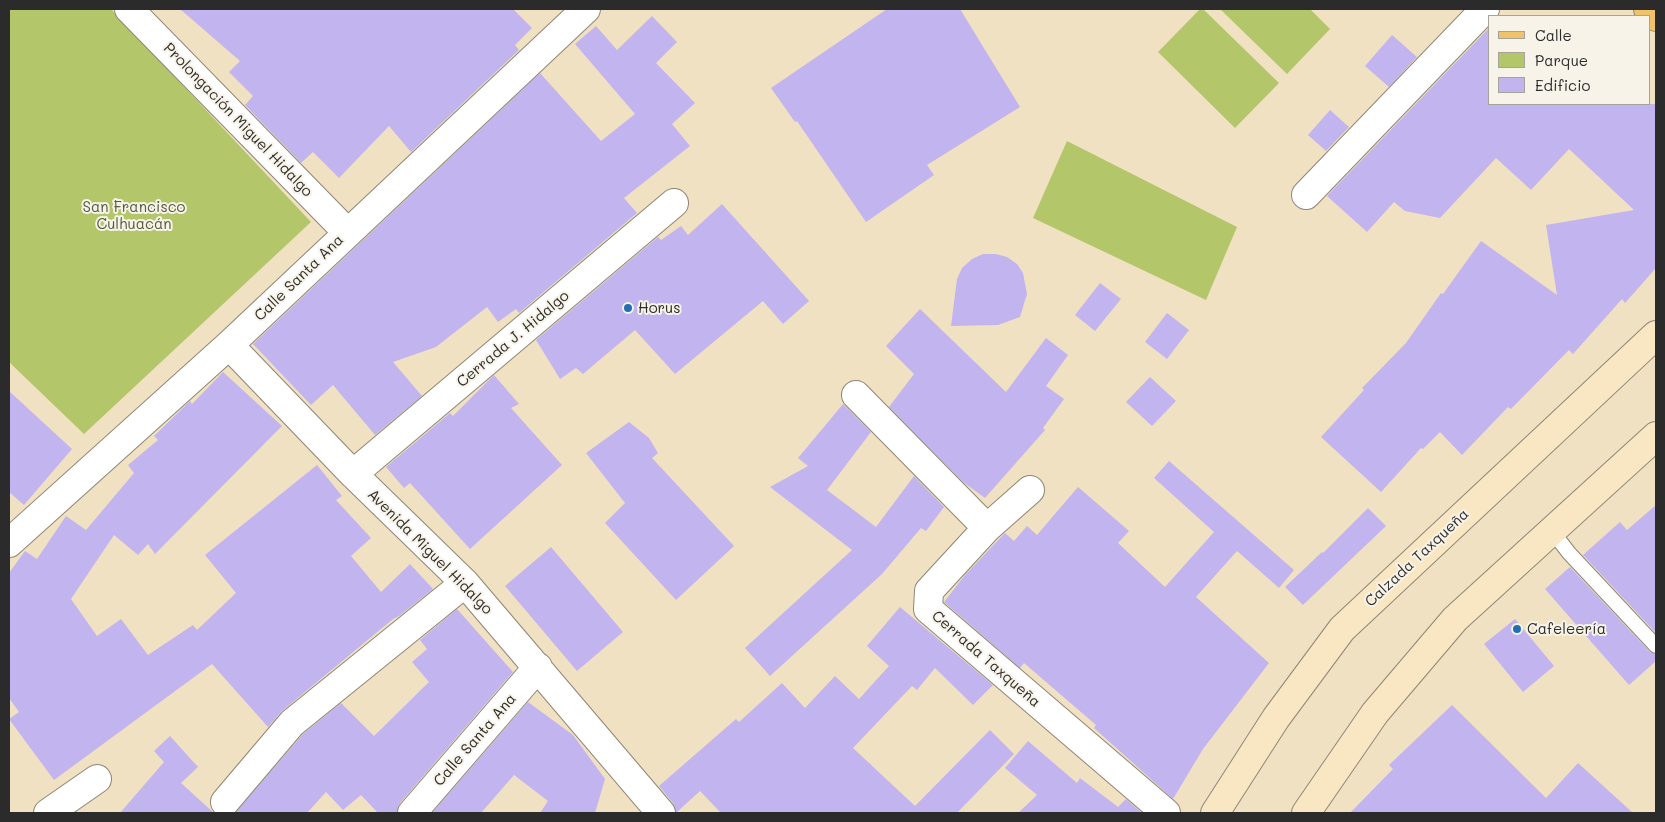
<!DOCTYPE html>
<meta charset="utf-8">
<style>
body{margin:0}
#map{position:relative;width:1665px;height:822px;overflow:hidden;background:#f0e1c2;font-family:Mali,sans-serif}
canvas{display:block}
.frame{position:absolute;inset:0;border:10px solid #2b2b2b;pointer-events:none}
.legend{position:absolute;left:1488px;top:15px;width:162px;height:90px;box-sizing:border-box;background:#f7f3e8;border:1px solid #a5a39c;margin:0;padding:6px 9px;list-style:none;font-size:15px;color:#2b2b2b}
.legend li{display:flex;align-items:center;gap:10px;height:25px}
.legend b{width:25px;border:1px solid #a5a39c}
</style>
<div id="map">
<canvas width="1665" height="822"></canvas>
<div class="frame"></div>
<ul class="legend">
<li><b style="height:6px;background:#f1c369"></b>Calle</li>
<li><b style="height:14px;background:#b4c66a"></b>Parque</li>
<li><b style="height:14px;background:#c2b4ef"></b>Edificio</li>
</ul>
</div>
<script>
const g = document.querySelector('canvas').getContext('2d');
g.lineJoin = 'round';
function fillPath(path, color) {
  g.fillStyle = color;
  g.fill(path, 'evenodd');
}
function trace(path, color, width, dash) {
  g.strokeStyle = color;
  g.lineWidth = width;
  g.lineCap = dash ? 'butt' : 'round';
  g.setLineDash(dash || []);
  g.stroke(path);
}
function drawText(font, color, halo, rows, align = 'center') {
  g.font = font + ' Mali,sans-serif';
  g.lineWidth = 4;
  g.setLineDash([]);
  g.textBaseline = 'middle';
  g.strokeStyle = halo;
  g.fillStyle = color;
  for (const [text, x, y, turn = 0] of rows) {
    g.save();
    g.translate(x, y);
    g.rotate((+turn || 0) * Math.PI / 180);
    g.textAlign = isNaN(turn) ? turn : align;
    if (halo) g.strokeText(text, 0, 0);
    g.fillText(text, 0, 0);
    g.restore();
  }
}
const green = new Path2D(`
 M 9,9 L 111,9 L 311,222 L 84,434 L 9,362 Z
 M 1200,9 L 1203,9 L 1279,83 L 1235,128 L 1158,52 Z
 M 1220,9 L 1310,9 L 1330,29 L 1287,74 Z
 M 1067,141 L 1237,227 L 1206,300 L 1033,218 Z`);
const building = new Path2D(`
 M 180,9 L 513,9 L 532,28 L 515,45 L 519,50 L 411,152 L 389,126 L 339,178 L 313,152 L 301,163 L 245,105 L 253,96 L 229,72 L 240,61 Z
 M 887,9 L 960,9 L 1020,107 L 927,165 L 934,175 L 866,222 L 797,121 L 795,122 L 771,88 Z
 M 652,16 L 677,42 L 656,63 L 695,103 L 672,124 L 690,146 L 624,198 L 637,213 L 519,313 L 516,309 L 498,322 L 487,307 L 436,347 L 393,362 L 422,396 L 375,435 L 333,385 L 311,405 L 253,344 L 540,73 L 601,141 L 635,114 L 575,44 L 596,26 L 617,50 Z
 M 1489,28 L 1489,104 L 1656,104 L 1656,268 L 1625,303 L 1622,299 L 1573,354 L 1569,350 L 1511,409 L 1508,407 L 1462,455 L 1440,432 L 1423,449 L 1421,448 L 1381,492 L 1321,437 L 1364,390 L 1362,388 L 1406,343 L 1441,293 L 1443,294 L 1481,241 L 1557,295 L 1546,225 L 1634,210 L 1569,149 L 1531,190 L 1496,158 L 1440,218 L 1405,211 L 1394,202 L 1367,232 L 1327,196 Z
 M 1392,35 L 1417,57 L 1389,87 L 1365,66 Z
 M 1330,110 L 1349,127 L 1326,151 L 1308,135 Z
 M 722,204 L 809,301 L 783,324 L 763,301 L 675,374 L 635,330 L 583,374 L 576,368 L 560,379 L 536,340 L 658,237 L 661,240 L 681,226 L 688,235 Z
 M 983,254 L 996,254 L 1007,257 L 1017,264 L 1023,273 L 1027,294 L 1020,317 L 998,325 L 951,326 L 957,279 L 962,268 L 972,259 Z
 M 1100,283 L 1121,299 L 1095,331 L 1075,315 Z
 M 920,309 L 1006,392 L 1046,338 L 1068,355 L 1046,386 L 1064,399 L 1043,428 L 1045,430 L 985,498 L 963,482 L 889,407 L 914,374 L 886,346 Z
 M 1167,313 L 1189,330 L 1167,359 L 1145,342 Z
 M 223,372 L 282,426 L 155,554 L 148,544 L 138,555 L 114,535 L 71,599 L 97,636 L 121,619 L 148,655 L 193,625 L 197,630 L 236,593 L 205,555 L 317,465 L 342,496 L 336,500 L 371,538 L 351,556 L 381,592 L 410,564 L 433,589 L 399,616 L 393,619 L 282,711 L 268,727 L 212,664 L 54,780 L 9,719 L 19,712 L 9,698 L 9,573 L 25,551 L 37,559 L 66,516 L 86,530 L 134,473 L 128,465 L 158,440 L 154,436 L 190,401 L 192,404 Z
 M 494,375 L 519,404 L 511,408 L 562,465 L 470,549 L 410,483 L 404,488 L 386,467 L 450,413 L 453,416 Z
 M 1150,377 L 1176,401 L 1152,426 L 1126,402 Z
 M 9,391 L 72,449 L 24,505 L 9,492 Z
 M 843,404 L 871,432 L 827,490 L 876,527 L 914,476 L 944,507 L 926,531 L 921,528 L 882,574 L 770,676 L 745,648 L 852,550 L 770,487 L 808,466 L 798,458 Z
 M 629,422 L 649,438 L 658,453 L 652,458 L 734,546 L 676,600 L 605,523 L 625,503 L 586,453 Z
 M 1169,461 L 1294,570 L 1279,588 L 1237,551 L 1196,597 L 1269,663 L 1203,749 L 1173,799 L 1094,728 L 1096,725 L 1024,663 L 1020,668 L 944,602 L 965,575 L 1005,533 L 1014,541 L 1027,526 L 1037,535 L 1078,487 L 1129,531 L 1118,543 L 1165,587 L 1214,532 L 1154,478 Z
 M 1656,505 L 1656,633 L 1583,555 L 1620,522 L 1627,530 Z
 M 1368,508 L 1386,526 L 1303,605 L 1285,587 L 1322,552 L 1323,553 Z
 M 551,547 L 623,632 L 577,671 L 505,586 Z
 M 1570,567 L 1650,652 L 1656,655 L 1656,661 L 1629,685 L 1545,589 Z
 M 900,607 L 993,685 L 973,705 L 935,668 L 917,690 L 912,686 L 853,748 L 915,806 L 990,730 L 1014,754 L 957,813 L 721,813 L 700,791 L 676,813 L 673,803 L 659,786 L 736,719 L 739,722 L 782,683 L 805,708 L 835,676 L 859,699 L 889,666 L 867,646 Z
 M 457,609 L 513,672 L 400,803 L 397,813 L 378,813 L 361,795 L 343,810 L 326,792 L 307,813 L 235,813 L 303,734 L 341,703 L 374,736 L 429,682 L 412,662 L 427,649 L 420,640 Z
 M 1515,619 L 1554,666 L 1523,692 L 1484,644 Z
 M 528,702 L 573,735 L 605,779 L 595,813 L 540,813 L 548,801 L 514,775 L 481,813 L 432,813 Z
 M 1452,705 L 1546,798 L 1578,763 L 1633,813 L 1350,813 L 1393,769 L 1389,765 Z
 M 170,736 L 198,767 L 181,783 L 214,813 L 120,813 L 164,762 L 154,751 Z
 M 1028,741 L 1077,783 L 1080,778 L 1118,807 L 1126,799 L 1142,813 L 1018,813 L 1037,795 L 1005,768 Z`);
const service = new Path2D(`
 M 1552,531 L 1569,553 L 1656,646`);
const minor = new Path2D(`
 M 129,9 L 347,232
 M 1306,195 L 1485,9
 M 229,345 L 353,474 L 465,583 L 661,813
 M 856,395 L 987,528
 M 353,474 L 674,203
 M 1030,490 L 987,528 L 929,591 L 928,609 L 1166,813
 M 9,543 L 229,345 L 586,9
 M 225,802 L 292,723 L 465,583
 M 48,813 L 97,779
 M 412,813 L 538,667`);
const secondary = new Path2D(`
 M 1215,813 L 1276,718 L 1342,629 L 1656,335
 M 1306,813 L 1375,713 L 1455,619 L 1656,436`);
const primary = new Path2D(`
 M 1648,9 L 1656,17`);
const markers = [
 [628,308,5,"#1f6fb2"],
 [1517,629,5,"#1f6fb2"]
];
const streetNames = [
 ["Prolongación Miguel Hidalgo",238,120,46],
 ["Calle Santa Ana",299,278,-44],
 ["Cerrada J. Hidalgo",513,339,-40],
 ["Avenida Miguel Hidalgo",430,552,45],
 ["Calzada Taxqueña",1417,558,-43],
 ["Cerrada Taxqueña",986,659,41],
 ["Calle Santa Ana",475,740,-49]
];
const parkNames = [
 ["San Francisco",134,207],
 ["Culhuacán",134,224]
];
const poiNames = [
 ["Horus",638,308],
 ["Cafeleería",1527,629]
];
fillPath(green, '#b4c66a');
fillPath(building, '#c2b4ef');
trace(service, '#8e8676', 16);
trace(minor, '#8e8676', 30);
trace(secondary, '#8e8676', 30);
trace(primary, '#8e8676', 30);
trace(service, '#fff', 14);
trace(minor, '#fff', 28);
trace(secondary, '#f9e7c3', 28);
trace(primary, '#f1c369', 28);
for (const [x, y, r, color] of markers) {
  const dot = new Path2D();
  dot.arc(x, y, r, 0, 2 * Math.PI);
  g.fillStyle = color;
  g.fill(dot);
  trace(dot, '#f7f3e8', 2);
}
drawText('15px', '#2b2b2b', '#f7f3e8', streetNames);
drawText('15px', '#545a3e', '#f7f3e8', parkNames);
drawText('15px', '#2b2b2b', '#f7f3e8', poiNames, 'left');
</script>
